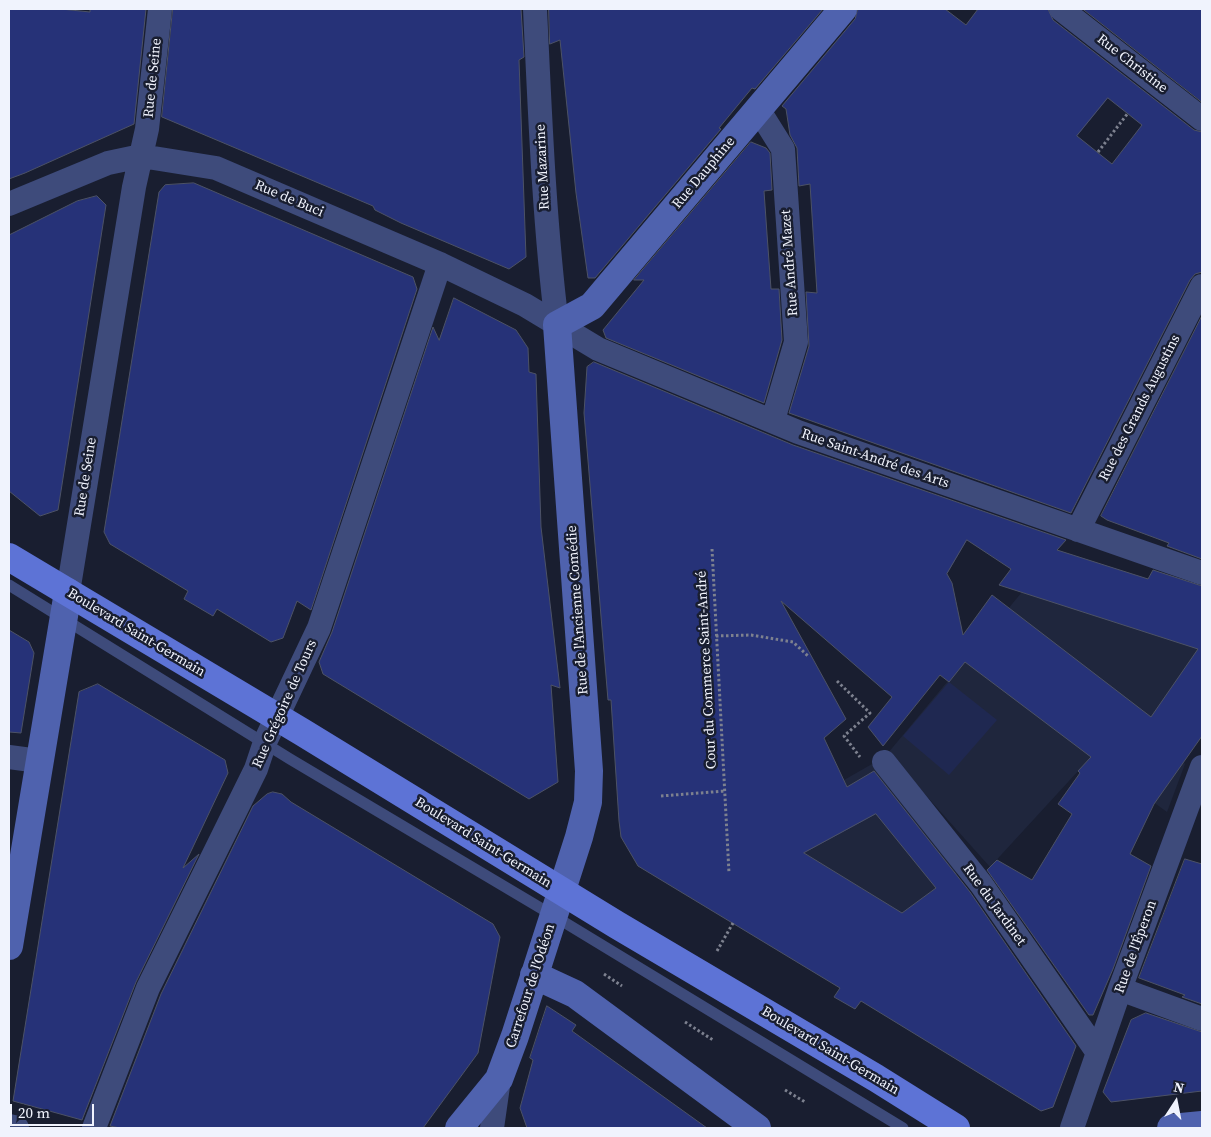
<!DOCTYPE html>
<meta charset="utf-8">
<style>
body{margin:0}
#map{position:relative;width:1211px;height:1137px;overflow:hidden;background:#191e30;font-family:"Source Serif 4",serif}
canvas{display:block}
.frame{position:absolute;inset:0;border:10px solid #f0f3fd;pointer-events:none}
.north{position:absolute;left:1151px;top:1077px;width:50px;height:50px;-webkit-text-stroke:4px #191e30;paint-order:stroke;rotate:11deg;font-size:14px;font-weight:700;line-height:20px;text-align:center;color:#f0f3fd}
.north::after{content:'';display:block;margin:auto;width:18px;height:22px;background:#f0f3fd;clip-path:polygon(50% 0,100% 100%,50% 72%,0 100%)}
.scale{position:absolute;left:10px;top:1104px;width:84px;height:22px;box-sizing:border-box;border:2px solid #f0f3fd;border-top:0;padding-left:6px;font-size:15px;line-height:18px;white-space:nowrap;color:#f0f3fd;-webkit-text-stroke:4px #191e30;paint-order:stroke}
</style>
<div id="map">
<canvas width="1211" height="1137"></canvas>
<div class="frame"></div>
<div class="north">N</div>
<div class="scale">20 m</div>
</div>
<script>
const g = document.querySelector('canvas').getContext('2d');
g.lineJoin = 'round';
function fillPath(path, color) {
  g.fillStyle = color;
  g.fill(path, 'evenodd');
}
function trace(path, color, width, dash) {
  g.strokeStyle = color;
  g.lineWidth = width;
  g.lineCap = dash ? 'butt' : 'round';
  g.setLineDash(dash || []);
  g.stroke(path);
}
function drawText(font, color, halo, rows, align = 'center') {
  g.font = font + ' "Source Serif 4",serif';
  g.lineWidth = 5;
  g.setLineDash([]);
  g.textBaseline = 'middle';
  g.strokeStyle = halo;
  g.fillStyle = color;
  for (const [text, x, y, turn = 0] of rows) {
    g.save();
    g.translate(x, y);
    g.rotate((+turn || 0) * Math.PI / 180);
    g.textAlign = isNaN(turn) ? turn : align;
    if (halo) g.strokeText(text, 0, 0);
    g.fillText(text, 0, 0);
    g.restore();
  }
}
const built = new Path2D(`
 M 1057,550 L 1202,596 L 1202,736 L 1183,762 L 1185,764 L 1167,812 L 1091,757 L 990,867 L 888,753 Z
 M 872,764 L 959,872 L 902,913 L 766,830 L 802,785 L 840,772 L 844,780 Z`);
const green = new Path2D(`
 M 949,682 L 997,720 L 949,775 L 903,736 Z`);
const building = new Path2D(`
 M 9,9 L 61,9 L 90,12 L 90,9 L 146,9 L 134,124 L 25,173 L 9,179 Z
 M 173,9 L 521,9 L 524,57 L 519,60 L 526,257 L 509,269 L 401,223 L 375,210 L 373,206 L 162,117 Z
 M 549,9 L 823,9 L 755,89 L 752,88 L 719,128 L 721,129 L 595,278 L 588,278 L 576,193 L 560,40 L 550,44 Z
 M 858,9 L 945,9 L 966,25 L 978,9 L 1048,9 L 1053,20 L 1194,130 L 1202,132 L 1202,272 L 1195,274 L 1190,280 L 1071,513 L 789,413 L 809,346 L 806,292 L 817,293 L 810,184 L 799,186 L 797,148 L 790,135 L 786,109 L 782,106 L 855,19 ZM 1108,98 L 1142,125 L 1112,164 L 1077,136 Z
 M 1083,9 L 1202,9 L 1202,102 Z
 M 751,142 L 766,148 L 770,153 L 772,190 L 764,191 L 767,234 L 771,289 L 779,289 L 782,340 L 764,403 L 606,338 L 603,330 L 644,280 L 634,280 Z
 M 194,183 L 413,277 L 417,289 L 311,610 L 297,601 L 283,638 L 271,642 L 217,609 L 213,616 L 184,599 L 188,591 L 110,544 L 104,532 L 159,192 L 165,185 Z
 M 97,196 L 106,205 L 58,510 L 40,516 L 9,491 L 9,235 L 77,201 Z
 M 454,298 L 516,330 L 528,348 L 529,372 L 536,374 L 541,527 L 560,688 L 551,685 L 558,782 L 529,799 L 323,674 L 319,662 L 332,632 L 433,327 L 439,340 Z
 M 1202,316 L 1202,559 L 1167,546 L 1169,543 L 1107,520 L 1101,516 Z
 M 594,362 L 793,445 L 1066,540 L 1057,550 L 1148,579 L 1153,570 L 1202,586 L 1202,736 L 1154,804 L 1130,854 L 1151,866 L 1113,969 L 1093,1015 L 1089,1015 L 987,870 L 997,860 L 1032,880 L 1072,814 L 1058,804 L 1080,773 L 1078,771 L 1091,757 L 965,662 L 949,682 L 940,675 L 883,746 L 868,727 L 892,697 L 781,601 L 846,719 L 824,738 L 847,787 L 874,771 L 970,892 L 1076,1046 L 1053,1107 L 1041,1111 L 861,1001 L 855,1009 L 834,997 L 840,988 L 638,866 L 621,837 L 619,821 L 611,700 L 608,700 L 584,413 L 587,367 ZM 967,540 L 1011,569 L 999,585 L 1198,649 L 1151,717 L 992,595 L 963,635 L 952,583 L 947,574 ZM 876,814 L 936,888 L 902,913 L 804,853 Z
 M 9,630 L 29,642 L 34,653 L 21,733 L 9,732 Z
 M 98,684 L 225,760 L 228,773 L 183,868 L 199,854 L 136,982 L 82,1120 L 13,1101 L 79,692 Z
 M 273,792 L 282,794 L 291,802 L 493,924 L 500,937 L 478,1053 L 423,1128 L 120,1128 L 110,1126 L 161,994 L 253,806 L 267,794 Z
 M 1185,859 L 1202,864 L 1202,1004 L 1182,997 L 1185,995 L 1139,978 Z
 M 547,1006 L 576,1025 L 572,1031 L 707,1128 L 527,1128 L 520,1108 L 533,1060 L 530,1058 Z
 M 1146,1013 L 1202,1032 L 1202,1091 L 1111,1102 L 1103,1092 L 1131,1020 Z`);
const path = new Path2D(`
 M 1098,152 L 1128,113
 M 712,549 L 729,873
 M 716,636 L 751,635 L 793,642 L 808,656
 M 837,681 L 870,713 L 844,736 L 860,757
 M 661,796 L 725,791
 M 717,951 L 733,923
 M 604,974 L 622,986
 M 685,1022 L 713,1040
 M 785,1090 L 805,1102`);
const lane = new Path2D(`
 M 9,585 L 290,759 L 554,916 L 903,1128`);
const street = new Path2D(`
 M 535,9 C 540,114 544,220 557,325
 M 1061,9 L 1202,119
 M 758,109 L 783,149 L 796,342 L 773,420
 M 9,204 L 108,163 L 141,156 L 216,168 L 440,264 L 525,305 L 598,349 L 798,432 L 1202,573
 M 1078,530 L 1202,286
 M 68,592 L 134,187 L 147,129 L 160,9
 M 9,757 L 39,761
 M 884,762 L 981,884 L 1098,1053
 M 1120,989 L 1202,1019
 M 9,1126 L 17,1128
 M 94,1128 L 148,988 L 256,769 L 265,742 L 319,628 L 440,264
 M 492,1128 L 499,1079
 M 1072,1128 L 1120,989 L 1202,767`);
const secondary = new Path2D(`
 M 9,946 L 68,592
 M 534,975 L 575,994 L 757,1128
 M 459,1128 L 499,1079 L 515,1036 L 579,837 L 588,802 L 589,771 L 557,325 L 592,306 L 843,9
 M 1171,1128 L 1202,1125`);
const primary = new Path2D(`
 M 9,557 L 302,732 L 617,925 L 876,1078 L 956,1128`);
const streetNames = [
 ["Rue Christine",1132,64,38],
 ["Rue de Seine",153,78,-84],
 ["Rue Mazarine",543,167,-93],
 ["Rue Dauphine",704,173,-50],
 ["Rue de Buci",289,199,23],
 ["Rue André Mazet",790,263,-94],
 ["Rue des Grands Augustins",1140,408,-63],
 ["Rue Saint-André des Arts",875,459,19],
 ["Rue de Seine",86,477,-81],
 ["Rue de l'Ancienne Comédie",578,610,-94],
 ["Boulevard Saint-Germain",136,633,31],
 ["Cour du Commerce Saint-André",707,670,-93],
 ["Rue Grégoire de Tours",285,704,-66],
 ["Boulevard Saint-Germain",483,843,32],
 ["Rue du Jardinet",994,905,54],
 ["Rue de l'Éperon",1136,947,-70],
 ["Carrefour de l'Odéon",531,986,-72],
 ["Boulevard Saint-Germain",830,1051,31]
];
fillPath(built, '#1f263d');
fillPath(green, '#1f2851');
fillPath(building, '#263278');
trace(building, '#4c5266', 1);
trace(path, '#7d818f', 3, [2.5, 2.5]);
trace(lane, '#3e4b7b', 11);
trace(street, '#3e4b7b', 24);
trace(secondary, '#4f62ae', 28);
trace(primary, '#5d73d6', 28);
drawText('14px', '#f0f3fd', '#191e30', streetNames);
</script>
